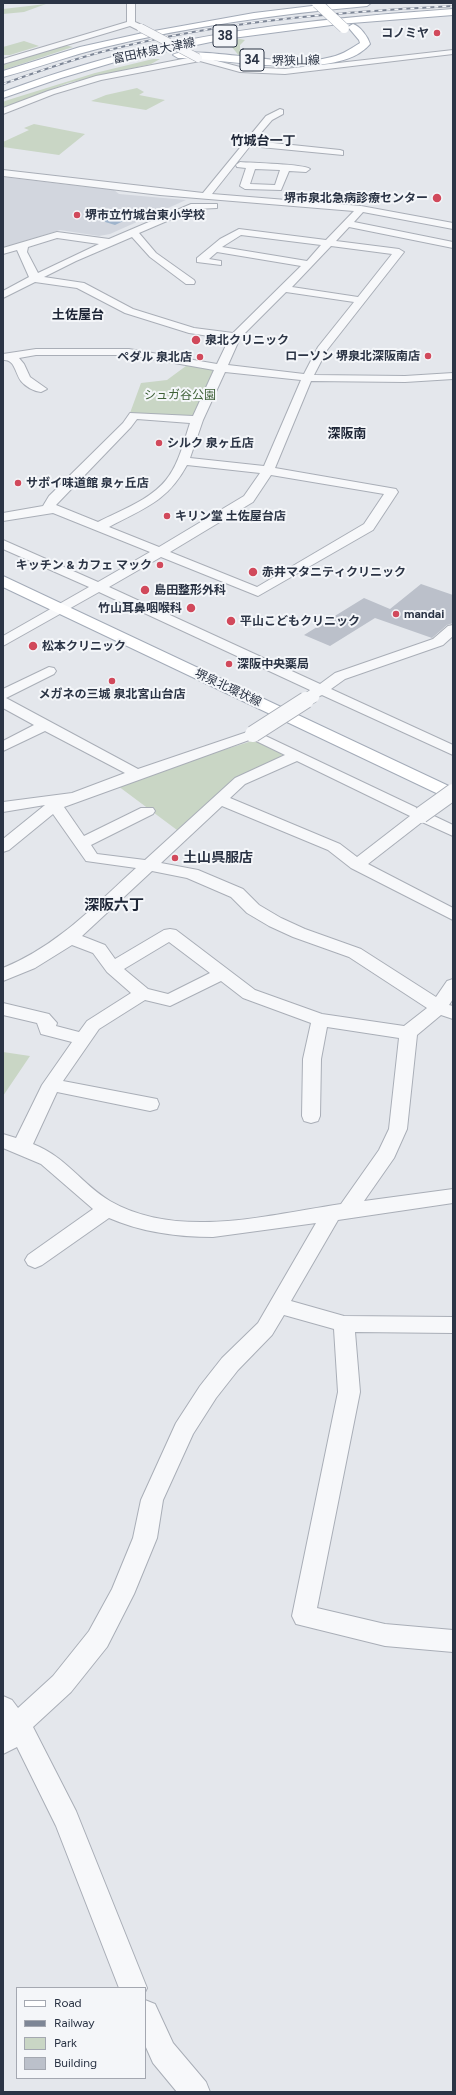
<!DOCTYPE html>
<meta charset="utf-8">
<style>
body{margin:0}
#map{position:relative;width:456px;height:2095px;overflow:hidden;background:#e4e7ec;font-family:Figtree,sans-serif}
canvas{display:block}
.frame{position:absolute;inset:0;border:4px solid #2b3445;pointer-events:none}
.legend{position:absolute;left:16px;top:1987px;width:130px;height:92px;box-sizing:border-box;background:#f4f6f9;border:1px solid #a4a8b1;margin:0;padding:5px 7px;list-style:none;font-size:12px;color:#2b3445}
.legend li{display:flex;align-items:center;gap:8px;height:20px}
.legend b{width:20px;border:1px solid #a4a8b1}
</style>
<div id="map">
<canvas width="456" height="2095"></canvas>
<div class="frame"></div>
<ul class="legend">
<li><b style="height:5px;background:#fff"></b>Road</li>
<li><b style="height:5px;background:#7d8696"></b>Railway</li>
<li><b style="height:11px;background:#c9d6c5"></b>Park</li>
<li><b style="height:11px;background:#bbc0ca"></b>Building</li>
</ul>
</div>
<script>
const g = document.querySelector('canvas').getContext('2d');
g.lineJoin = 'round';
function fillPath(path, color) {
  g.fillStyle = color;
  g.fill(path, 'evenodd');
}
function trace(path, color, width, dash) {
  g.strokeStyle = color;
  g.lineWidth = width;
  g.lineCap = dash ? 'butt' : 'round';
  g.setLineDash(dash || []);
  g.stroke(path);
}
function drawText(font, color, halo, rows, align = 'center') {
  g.font = font + ' Figtree,"Noto Sans JP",sans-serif';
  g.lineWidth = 4;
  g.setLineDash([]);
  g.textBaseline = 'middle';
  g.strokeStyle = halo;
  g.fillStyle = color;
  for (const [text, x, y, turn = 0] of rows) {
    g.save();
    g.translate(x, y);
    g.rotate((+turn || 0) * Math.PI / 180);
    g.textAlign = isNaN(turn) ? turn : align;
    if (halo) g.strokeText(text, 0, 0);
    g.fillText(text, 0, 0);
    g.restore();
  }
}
const built = new Path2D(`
 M 3,177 L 114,190 L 119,194 L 186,200 L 110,234 L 99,236 L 60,230 L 3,248 Z`);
const green = new Path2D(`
 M 46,4 L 24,12 L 3,14 L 3,9 Z
 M 240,39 L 245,40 L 240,45 L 240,49 L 245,53 L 264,59 L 240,57 L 227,41 Z
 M 24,41 L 39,46 L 10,55 L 3,55 L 3,47 Z
 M 64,45 L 73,47 L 3,70 L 3,64 Z
 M 153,59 L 160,59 L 151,64 L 68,83 L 3,108 L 3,102 L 8,100 L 95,73 Z
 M 137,88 L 144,92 L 139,95 L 165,100 L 146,110 L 91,101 L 106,95 Z
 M 34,124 L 85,134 L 59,155 L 3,147 L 3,142 L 29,130 L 24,128 Z
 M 190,363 L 216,370 L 193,418 L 130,413 L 141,383 L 167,380 Z
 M 252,741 L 259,741 L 281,752 L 282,756 L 235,778 L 177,830 L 118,786 L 140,776 Z
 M 3,1052 L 30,1056 L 3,1096 Z`);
const water = new Path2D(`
 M 126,211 L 138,214 L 115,225 L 102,221 Z`);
const building = new Path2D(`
 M 421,584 L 453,595 L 453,623 L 447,625 L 432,638 L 375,618 L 330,646 L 304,635 L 364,598 L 390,609 Z`);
const minor = new Path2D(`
 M 127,3 L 135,3 L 135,22 L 144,26 L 144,30 L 138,30 L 130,26 L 3,64 L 3,59 L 127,22 Z
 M 453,50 L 453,54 L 285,74 L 240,72 L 200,61 L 101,80 L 54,94 L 3,114 L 3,108 L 48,91 L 96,76 L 198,56 L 240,67 L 285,69 Z
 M 280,109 L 283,110 L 283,114 L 272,120 L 254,141 L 340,150 L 343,151 L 343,155 L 250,146 L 212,194 L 361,206 L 453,223 L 453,229 L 363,212 L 354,222 L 453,242 L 453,248 L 349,227 L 336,241 L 399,249 L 404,252 L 327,350 L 314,375 L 405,376 L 453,373 L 453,379 L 405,382 L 311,381 L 275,468 L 396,489 L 398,492 L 373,530 L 258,596 L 161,557 L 109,587 L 320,684 L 335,673 L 433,639 L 448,626 L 453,625 L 453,636 L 443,645 L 345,679 L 331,689 L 453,745 L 453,755 L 322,695 L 313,699 L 308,698 L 306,695 L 310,690 L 99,592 L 3,646 L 3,636 L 89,587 L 3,549 L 3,540 L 98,582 L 150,552 L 53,513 L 3,521 L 3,513 L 43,506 L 49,496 L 123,423 L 130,413 L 193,416 L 214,370 L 129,355 L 36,355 L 19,358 L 24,364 L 30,377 L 47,389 L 41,392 C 34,391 26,387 21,381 C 15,373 15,359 3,360 L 3,354 L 36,349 L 129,349 L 217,364 L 229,339 L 189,333 L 125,313 L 77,288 L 35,282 L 3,298 L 3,291 L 29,277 L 17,250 L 3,254 L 3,248 L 57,232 L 109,239 L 191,204 L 217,204 L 217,208 L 195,209 L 139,233 L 156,253 L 194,280 L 195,282 L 194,284 L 186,284 L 150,257 L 132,237 L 76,261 L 44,277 L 84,283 L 133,309 L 194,328 L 233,333 L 301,266 L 217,252 L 209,259 L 221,261 L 221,265 L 197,262 L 197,258 L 220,239 L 239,229 L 326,240 L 354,211 L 160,195 L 3,176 L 3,170 L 203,193 L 266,116 ZM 241,235 L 321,245 L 307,261 L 222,247 ZM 57,238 L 99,244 L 38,273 L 27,252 L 28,247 ZM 331,246 L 392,254 L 358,297 L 292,287 ZM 286,292 L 354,302 L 318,347 L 304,374 L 228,365 L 240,338 ZM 225,372 L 301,380 L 264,466 L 190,458 L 203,420 ZM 137,419 L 190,423 C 184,441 179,464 166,480 C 150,500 121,510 98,522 L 56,505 L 131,427 ZM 187,465 L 260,473 L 244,496 L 159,547 L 109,527 C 144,508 167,502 187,465 ZM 271,475 L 384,494 L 364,524 L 257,587 L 170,552 L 253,502 Z
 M 240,162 C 251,163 305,164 310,169 L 306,172 L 289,171 L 281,190 L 245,189 L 240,186 L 246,168 L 237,167 L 236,165 ZM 255,169 L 280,170 L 275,185 L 250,184 Z
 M 49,667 L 54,668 L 56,671 L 54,674 L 6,698 L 138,769 L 253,730 L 453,825 L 453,836 L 422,822 L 368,864 L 453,908 L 453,920 L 351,868 L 328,850 L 222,806 L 161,863 L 198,870 L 243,889 L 259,905 L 281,918 L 305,929 L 361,949 L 436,997 L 447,981 L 453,979 L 453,999 L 449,1005 L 453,1006 L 453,1019 L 441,1015 L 417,1035 L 407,1129 L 394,1158 L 364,1201 L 453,1189 L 453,1203 L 338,1220 L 291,1301 L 344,1316 L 453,1317 L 453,1333 L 355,1332 L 360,1392 L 317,1608 L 385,1624 L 453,1630 L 453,1652 L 385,1646 L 296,1624 L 292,1616 L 338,1392 L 334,1329 L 284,1315 L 272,1335 L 238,1370 L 216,1398 L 193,1434 L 163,1500 L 157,1538 L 134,1594 L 107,1647 L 71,1692 L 33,1727 L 76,1811 L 147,1988 L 145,1992 L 145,1988 L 119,1988 L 56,1826 L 17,1747 L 3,1754 L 3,1696 L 12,1700 L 18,1708 L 53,1676 L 89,1631 L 112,1589 L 133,1538 L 141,1500 L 176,1423 L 200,1386 L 222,1358 L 258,1323 L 316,1223 L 213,1237 C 178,1237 141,1232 109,1218 L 42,1265 L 35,1268 L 28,1265 L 25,1260 L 28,1255 L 93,1209 L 41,1164 L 3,1148 L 3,1134 L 16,1138 L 42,1085 L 72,1042 L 41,1034 L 37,1023 L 3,1015 L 3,1003 L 49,1014 L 57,1023 L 56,1026 L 79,1032 L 87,1021 L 131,993 L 107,972 L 93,953 L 72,945 L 35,968 L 3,981 L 3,968 C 57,946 93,907 136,868 L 86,861 L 53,814 L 9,850 L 3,852 L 3,839 L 45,805 L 3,812 L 3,802 L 72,793 L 125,773 L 45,731 L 3,751 L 3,741 L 34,725 L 3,708 L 3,689 ZM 252,739 L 285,755 L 235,778 L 145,860 L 97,854 L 91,845 L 153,814 L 155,811 L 153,808 L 141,808 L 84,836 L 64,807 ZM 297,761 L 410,816 L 357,857 L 340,844 L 230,798 L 245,784 ZM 152,871 L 187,878 L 231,897 L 247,913 L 269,926 L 293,937 L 349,957 L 427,1008 L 404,1026 L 322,1014 L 255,990 L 176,930 L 170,929 L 164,930 L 115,959 L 105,945 L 82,936 ZM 169,942 L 210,973 L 168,994 L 148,989 L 124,969 ZM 221,981 L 243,998 L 311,1023 L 303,1059 L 302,1116 L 304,1121 L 311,1123 L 318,1121 L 320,1116 L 321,1059 L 327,1027 L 399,1038 L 389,1129 L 379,1150 L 341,1204 C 268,1215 178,1240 110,1201 C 80,1183 68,1158 33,1144 L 57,1092 L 150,1111 L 157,1109 L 159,1104 L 157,1099 L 63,1081 L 99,1029 L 145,1000 L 170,1006 Z
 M 145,2000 L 155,2004 L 173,2043 L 206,2082 L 210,2092 L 177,2092 L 153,2063 L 145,2045 Z`);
const major = new Path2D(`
 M 337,3 L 371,3 L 367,6 C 279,14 191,26 105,47 C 71,55 37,68 3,77 L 3,71 L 80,47 L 143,33 L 254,13 Z
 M 453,9 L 453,15 L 339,24 L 225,39 L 115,62 L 61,78 L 3,98 L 3,92 C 57,72 112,55 168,44 C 262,24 358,16 453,9 Z
 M 353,24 C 360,26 368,37 370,44 C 338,83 224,58 178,58 L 173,55 C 180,47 260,59 276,60 C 292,61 311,62 327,58 C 340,56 349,50 360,43 L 359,40 L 348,27 Z
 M 3,576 L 453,788 L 453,801 L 3,587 Z`);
const rail = new Path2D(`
 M 3,84 C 39,71 76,58 113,49 C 224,21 339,12 453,6`);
const minorBridgeFar2 = new Path2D(`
 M 141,28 L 198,58`);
const minorBridgeFar1 = new Path2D(`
 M 305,701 L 313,696`);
const minorBridge = new Path2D(`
 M 253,734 L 306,700
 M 421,815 L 453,792`);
const majorBridge = new Path2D(`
 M 317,3 L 344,28`);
const markers = [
 [437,33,4,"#d1495b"],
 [437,198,5,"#d1495b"],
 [77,215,4,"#d1495b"],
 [196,340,5,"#d1495b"],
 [428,356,4,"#d1495b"],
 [200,357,4,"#d1495b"],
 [159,443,4,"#d1495b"],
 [18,483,4,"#d1495b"],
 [167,516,4,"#d1495b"],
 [160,565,4,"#d1495b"],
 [253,572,5,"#d1495b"],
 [145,590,5,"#d1495b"],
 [191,608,5,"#d1495b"],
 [396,614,4,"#d1495b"],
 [231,621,5,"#d1495b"],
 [33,646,5,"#d1495b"],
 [229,664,4,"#d1495b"],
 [112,681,4,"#d1495b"],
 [175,858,4,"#d1495b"]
];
const farPoinames = [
 ["コノミヤ",429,33,"right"],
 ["堺市泉北急病診療センター",428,198,"right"],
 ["堺市立竹城台東小学校",85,215],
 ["泉北クリニック",205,340],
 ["ローソン 堺泉北深阪南店",420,356,"right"],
 ["ペダル 泉北店",192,357,"right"],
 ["シルク 泉ヶ丘店",167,443],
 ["サボイ味道館 泉ヶ丘店",26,483],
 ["キリン堂 土佐屋台店",175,516],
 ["キッチン & カフェ マック",152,565,"right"],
 ["赤井マタニティクリニック",262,572],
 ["島田整形外科",154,590],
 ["竹山耳鼻咽喉科",182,608,"right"],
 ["mandai",404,614],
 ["平山こどもクリニック",240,621],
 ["松本クリニック",42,646],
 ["深阪中央薬局",237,664],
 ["メガネの三城 泉北宮山台店",112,694,"center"]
];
const farStreetnames = [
 ["富田林泉大津線",154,51,-12],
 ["堺狭山線",296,61,-1],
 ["堺泉北環状線",228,688,25]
];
const farParknames = [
 ["シュガ谷公園",180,395]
];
const shields = [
 [225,36,24],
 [252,60,24]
];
const shieldNames = [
 ["38",225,36],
 ["34",252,60]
];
const farNeighbourhoodnames = [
 ["竹城台一丁",263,141],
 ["土佐屋台",78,315],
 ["深阪南",347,434]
];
const poiNames = [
 ["土山呉服店",183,858]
];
const neighbourhoodNames = [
 ["深阪六丁",114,906]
];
fillPath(built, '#d2d6de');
fillPath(green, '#c9d6c5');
fillPath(water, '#9fb4cc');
fillPath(building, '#bbc0ca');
trace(minor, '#a9aeb7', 2);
trace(major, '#a3abb8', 2);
fillPath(minor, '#f7f8fa');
fillPath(major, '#fff');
trace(rail, '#7d8696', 2);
trace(rail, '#f4f6f9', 1.5, [4]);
trace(minorBridgeFar2, '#a9aeb7', 9, []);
trace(minorBridgeFar1, '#a9aeb7', 14, []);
trace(minorBridge, '#a9aeb7', 18, []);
trace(majorBridge, '#a3abb8', 11, []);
trace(minorBridgeFar2, '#f7f8fa', 8);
trace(minorBridgeFar1, '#f7f8fa', 13);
trace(minorBridge, '#f7f8fa', 16);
trace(majorBridge, '#fff', 10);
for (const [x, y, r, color] of markers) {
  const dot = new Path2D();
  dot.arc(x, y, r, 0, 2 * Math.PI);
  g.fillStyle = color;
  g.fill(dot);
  trace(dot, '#f4f6f9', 1.5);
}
drawText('bold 12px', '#2b3445', '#f4f6f9', farPoinames, 'left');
drawText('12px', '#2b3445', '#f4f6f9', farStreetnames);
drawText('12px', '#3f6138', '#f4f6f9', farParknames);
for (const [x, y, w] of shields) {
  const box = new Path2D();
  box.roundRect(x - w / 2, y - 11, w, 22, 3);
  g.fillStyle = '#f4f6f9';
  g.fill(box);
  trace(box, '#2b3445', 1);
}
drawText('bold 13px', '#2b3445', null, shieldNames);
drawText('bold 13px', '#1d2536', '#f4f6f9', farNeighbourhoodnames);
drawText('bold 14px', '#2b3445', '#f4f6f9', poiNames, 'left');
drawText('bold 15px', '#1d2536', '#f4f6f9', neighbourhoodNames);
</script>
